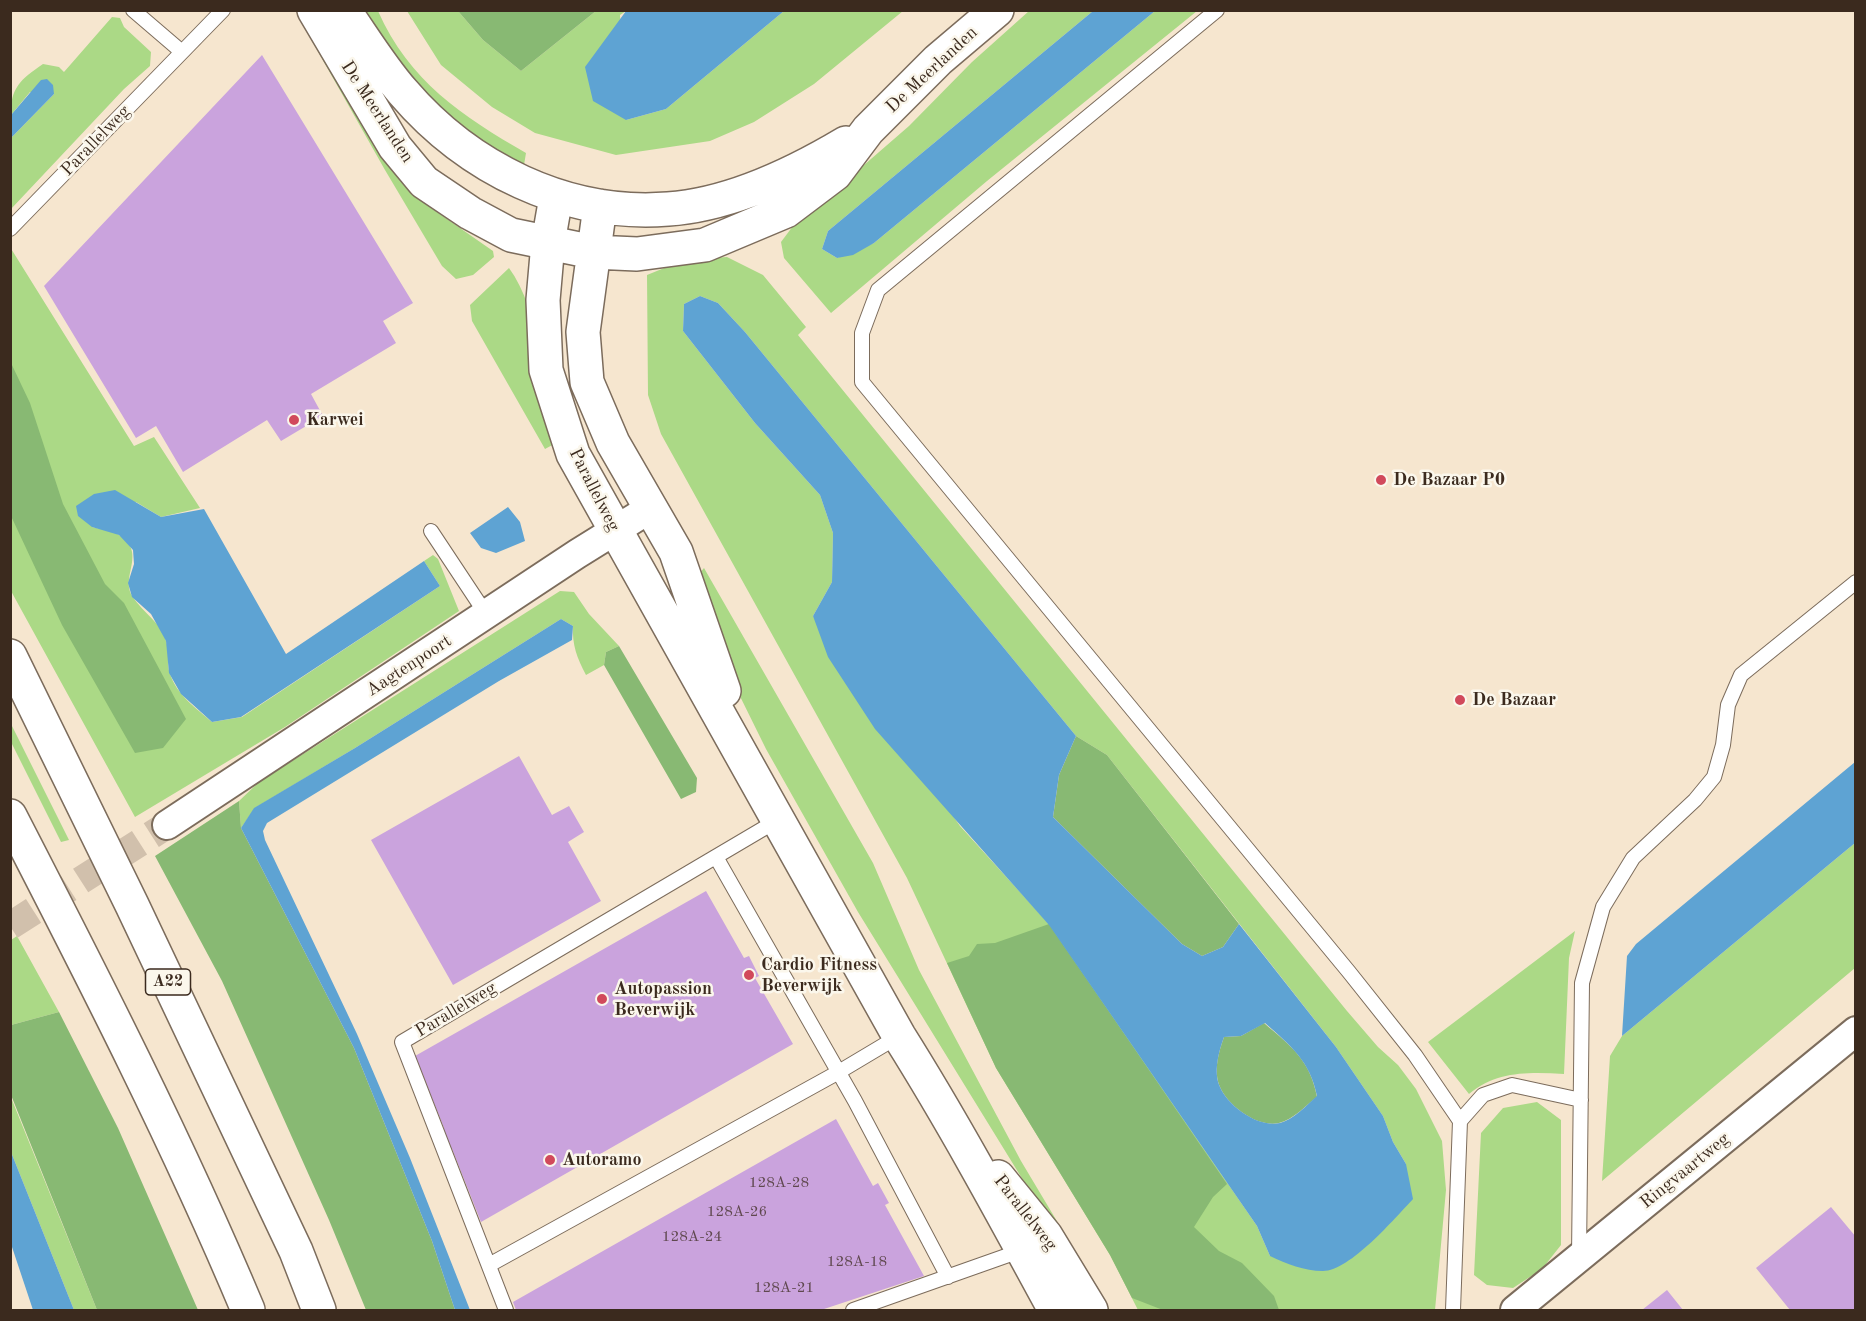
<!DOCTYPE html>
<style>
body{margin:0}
#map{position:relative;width:1866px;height:1321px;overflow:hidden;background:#f6e6cf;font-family:"Old Standard TT",serif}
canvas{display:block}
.frame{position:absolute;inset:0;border:12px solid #3b2a1e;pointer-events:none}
</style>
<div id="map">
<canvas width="1866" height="1321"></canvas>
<div class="frame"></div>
</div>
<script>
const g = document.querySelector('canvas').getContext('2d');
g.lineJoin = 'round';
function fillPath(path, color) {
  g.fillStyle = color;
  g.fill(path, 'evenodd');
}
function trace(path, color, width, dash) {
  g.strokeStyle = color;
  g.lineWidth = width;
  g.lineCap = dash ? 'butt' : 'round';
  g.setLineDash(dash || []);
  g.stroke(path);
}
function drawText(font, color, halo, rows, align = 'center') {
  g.font = font + ' "Old Standard TT",serif';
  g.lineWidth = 5;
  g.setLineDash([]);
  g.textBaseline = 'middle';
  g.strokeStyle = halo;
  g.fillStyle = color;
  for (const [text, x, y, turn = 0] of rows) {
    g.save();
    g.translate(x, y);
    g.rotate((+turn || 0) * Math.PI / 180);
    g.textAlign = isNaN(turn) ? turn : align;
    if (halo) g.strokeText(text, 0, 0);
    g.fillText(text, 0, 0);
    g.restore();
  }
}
const green = new Path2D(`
 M 361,11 L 378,11 C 409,81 462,116 526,153 L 524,165 L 482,145 L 425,98 Z
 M 407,11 L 458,11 L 483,40 L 521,71 L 596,11 L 626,11 L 620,15 L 626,120 L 666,109 L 784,11 L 903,11 L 814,84 L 754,122 L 710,141 L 616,155 L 535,133 L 492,107 L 441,65 Z
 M 1029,11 L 1093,11 L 828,231 L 822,249 L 837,258 L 874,243 L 1155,11 L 1197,11 L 987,181 L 831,313 L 784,258 L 781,242 L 799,218 L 826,198 L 909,126 L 972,62 Z
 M 112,17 L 120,18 L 124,27 L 151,52 L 150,66 L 124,89 L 11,209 L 11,138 L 54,94 L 30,92 L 11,115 C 10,88 21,79 43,64 L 59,67 L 64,72 Z
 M 309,21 L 372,132 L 411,194 L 493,251 L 494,257 L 473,275 L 456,279 L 442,266 L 385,170 L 303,25 Z
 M 10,247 L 134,446 L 154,437 L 200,508 L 161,517 L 136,502 L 92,527 C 100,529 112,530 119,535 C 148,553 119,577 133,597 C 143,613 161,622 166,641 C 170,651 166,664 170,674 C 177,695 196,708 212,722 L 242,717 L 440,586 L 424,561 L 433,555 L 438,559 L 459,611 L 285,727 L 135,817 L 11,591 Z
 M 727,257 L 763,275 L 806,327 L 798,335 L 1347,1011 L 1378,1047 L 1398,1065 L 1416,1089 L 1442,1141 L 1446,1190 L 1435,1310 L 1138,1310 L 1110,1255 L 996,1068 L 907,878 L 661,434 L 648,395 L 647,275 L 684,260 ZM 700,296 L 718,303 L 745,332 L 1076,736 L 1107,755 L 1336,1047 L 1383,1116 L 1393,1142 L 1406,1164 L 1270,1256 L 1257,1226 L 1049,924 L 960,826 L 813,616 L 832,582 L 833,533 L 820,495 L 755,423 L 683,331 L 684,304 Z
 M 509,268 C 540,310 546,391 556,443 L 545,449 L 472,321 L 470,305 Z
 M 704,568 L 873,863 L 919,970 L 1021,1161 L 1110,1310 L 1103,1310 L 858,912 L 766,749 L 728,672 L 699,574 Z
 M 560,591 L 574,592 L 589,614 L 619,646 L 606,652 L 604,665 L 586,675 C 577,658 572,645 573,626 L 561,619 L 355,748 L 255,808 L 241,828 L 239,801 L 259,782 Z
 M 10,722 L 69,840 L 61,842 L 11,742 Z
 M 1855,843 L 1855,968 L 1602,1181 L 1610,1056 L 1622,1036 Z
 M 1575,931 L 1569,958 L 1564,1074 C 1529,1072 1496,1071 1469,1094 L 1428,1042 Z
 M 17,936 L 59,1012 L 11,1025 L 11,940 Z
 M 10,1095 L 97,1310 L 74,1310 L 11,1152 Z
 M 1537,1102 L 1561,1120 L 1561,1245 L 1542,1269 L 1513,1288 L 1487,1285 L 1474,1275 L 1481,1133 L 1503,1108 Z`);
const forest = new Path2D(`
 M 458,11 L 596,11 L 521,71 L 483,40 Z
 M 11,363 L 30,403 L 63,504 L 105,584 L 124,603 L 186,719 L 163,748 L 135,753 L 62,625 L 11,516 Z
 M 619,646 L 697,778 L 696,792 L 681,799 L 604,665 L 606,652 Z
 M 1076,736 L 1107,755 L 1239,924 L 1223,947 L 1202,956 L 1182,944 L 1053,817 L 1059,775 Z
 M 239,801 L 241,828 L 354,1048 L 432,1241 L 455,1310 L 366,1310 L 329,1220 L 222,981 L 155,856 Z
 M 1049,924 L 1227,1184 L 1213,1197 L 1194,1227 L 1219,1251 L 1242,1263 L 1274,1296 L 1279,1310 L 1163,1310 L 1132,1298 L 1110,1255 L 996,1068 L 947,963 L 969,956 L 977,944 L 995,943 Z
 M 59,1012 L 118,1128 L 198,1310 L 97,1310 L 11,1095 L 11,1025 Z
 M 1264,1023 C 1292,1047 1310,1060 1317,1097 C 1306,1105 1293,1120 1279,1123 C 1258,1128 1228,1106 1220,1087 C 1213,1071 1219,1051 1224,1037 L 1241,1036 Z`);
const water = new Path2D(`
 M 626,11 L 626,10 L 784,11 L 666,109 L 626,120 L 593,101 L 585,67 Z
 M 1093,11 L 1155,11 L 874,243 L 853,255 L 837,258 L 822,249 L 828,231 Z
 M 47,79 L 53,85 L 54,94 L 11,138 L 11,115 L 41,80 Z
 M 700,296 L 718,303 L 745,332 L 1076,736 L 1059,775 L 1053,817 L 1182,944 L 1202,956 L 1223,947 L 1239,924 L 1336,1047 L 1383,1116 L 1393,1142 L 1406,1164 L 1413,1199 C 1395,1218 1350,1271 1323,1271 C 1304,1271 1287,1264 1270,1256 L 1257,1226 L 1049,925 L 875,729 L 828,657 L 813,616 L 832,582 L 833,533 L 820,495 L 755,423 L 683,331 L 684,304 ZM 1265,1023 C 1291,1046 1310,1061 1317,1096 C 1307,1105 1293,1120 1280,1123 C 1258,1128 1228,1106 1220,1087 C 1213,1072 1219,1051 1224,1037 L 1241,1036 Z
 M 115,490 L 161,517 L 204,509 L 286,654 L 424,561 L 440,586 L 241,717 L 212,722 L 181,694 L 169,673 L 166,641 L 151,614 L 132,597 L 128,583 L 134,564 L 133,550 L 119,535 L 92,527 L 78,516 L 76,506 L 94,494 Z
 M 508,507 L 520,522 L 525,541 L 496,553 L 481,548 L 470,533 Z
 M 561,619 L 573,626 L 572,640 L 499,681 L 267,823 L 263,831 L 265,840 L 357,1034 L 410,1158 L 470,1310 L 455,1310 L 432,1241 L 354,1048 L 241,828 L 254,808 L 355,748 Z
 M 1855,762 L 1855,843 L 1622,1036 L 1627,956 L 1636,944 Z
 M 11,1152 L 74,1310 L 33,1310 L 11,1244 Z`);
const building = new Path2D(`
 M 262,55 L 413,303 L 383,321 L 396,343 L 311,394 L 323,416 L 281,441 L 267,420 L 183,472 L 156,426 L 136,438 L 44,286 Z
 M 519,756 L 552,815 L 569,806 L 584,832 L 568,842 L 601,901 L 453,985 L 371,840 Z
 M 706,891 L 744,958 L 749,956 L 759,976 L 755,978 L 793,1044 L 481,1222 L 452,1149 L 448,1151 L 439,1130 L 444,1128 L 415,1056 Z
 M 836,1119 L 873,1186 L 878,1183 L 889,1203 L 885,1205 L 924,1276 L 821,1310 L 516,1310 L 513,1302 Z
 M 1831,1207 L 1856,1237 L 1856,1310 L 1790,1310 L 1756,1268 Z
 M 1667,1290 L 1683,1310 L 1642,1310 Z`);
const streetTunnel = new Path2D(`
 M 10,926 L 167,825`);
const lane = new Path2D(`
 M 133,10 L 182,52
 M 1217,10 L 878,290 L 862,333 L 862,382 L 1349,972 L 1415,1055 L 1460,1121 L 1453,1310
 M 10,229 L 223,10
 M 431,531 L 486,614
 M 716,857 L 855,1101 L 948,1277
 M 1460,1121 L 1483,1095 L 1512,1085 L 1581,1100
 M 1579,1256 L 1582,983 L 1603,907 L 1633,858 L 1695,800 L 1714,777 L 1723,745 L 1728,705 L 1741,675 L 1856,582
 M 489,1265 L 837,1073 L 899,1036
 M 506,1310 L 402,1042 L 778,820
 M 853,1310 L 1020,1251`);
const street = new Path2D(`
 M 167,825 L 577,554 L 651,508
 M 1515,1310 L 1856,1031`);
const secondary = new Path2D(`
 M 314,10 L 395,147 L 424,182 L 470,213 L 511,235 L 593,252 L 637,254 L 705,245 L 786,211 L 835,174 L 868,130 L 938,60 L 997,10
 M 344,10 C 363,37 381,67 403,92 C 468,168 566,217 668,209 C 729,205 794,174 846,143
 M 556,197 L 548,243 L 543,300 L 546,370 L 573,454 L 899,1036 C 955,1125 1005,1218 1055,1310
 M 600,206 L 583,332 L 587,382 L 613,443 L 676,552 L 724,691
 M 998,1177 L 1046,1236 L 1091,1310`);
const highway = new Path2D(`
 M 10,656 L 132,905 L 296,1251 L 319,1310
 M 10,816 C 94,979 177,1141 248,1310`);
const markers = [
 [294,420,6,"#d1495b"],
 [1381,480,6,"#d1495b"],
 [1460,700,6,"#d1495b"],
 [749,975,6,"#d1495b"],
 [602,999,6,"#d1495b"],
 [550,1160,6,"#d1495b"]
];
const numberNames = [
 ["128A-28",779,1183],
 ["128A-26",737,1212],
 ["128A-24",692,1237],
 ["128A-18",857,1262],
 ["128A-21",784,1288]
];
const shields = [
 [168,982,45]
];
const shieldNames = [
 ["A22",168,982]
];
const streetNames = [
 ["De Meerlanden",932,70,-43],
 ["De Meerlanden",377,112,57],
 ["Parallelweg",96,141,-46],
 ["Parallelweg",594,490,63],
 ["Aagtenpoort",409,666,-33],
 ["Parallelweg",456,1010,-31],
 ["Ringvaartweg",1685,1171,-39],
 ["Parallelweg",1025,1213,52]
];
const poiNames = [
 ["Karwei",306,420],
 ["De Bazaar P0",1393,480],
 ["De Bazaar",1472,700],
 ["Cardio Fitness",761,965],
 ["Beverwijk",761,986],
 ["Autopassion",614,989],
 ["Beverwijk",614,1010],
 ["Autoramo",562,1160]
];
fillPath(green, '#abd986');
fillPath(forest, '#88b973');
fillPath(water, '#5ea3d3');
fillPath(building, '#caa3dd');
trace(streetTunnel, '#d1c0ac', 28, [28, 14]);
trace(lane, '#7c6c5c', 16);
trace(street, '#7c6c5c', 32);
trace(secondary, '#7c6c5c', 36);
trace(highway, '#7c6c5c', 36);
trace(lane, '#fff', 14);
trace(street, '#fff', 28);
trace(secondary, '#fff', 33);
trace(highway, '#fff', 33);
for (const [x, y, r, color] of markers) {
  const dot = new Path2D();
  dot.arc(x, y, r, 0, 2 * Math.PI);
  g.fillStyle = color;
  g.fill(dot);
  trace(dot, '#fbf7ec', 2);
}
drawText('15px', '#5f484e', null, numberNames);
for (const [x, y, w] of shields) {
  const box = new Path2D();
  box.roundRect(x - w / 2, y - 13, w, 26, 4.5);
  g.fillStyle = '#fbf7ec';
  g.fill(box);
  trace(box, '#3b2a1e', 1.5);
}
drawText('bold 16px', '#3b2a1e', null, shieldNames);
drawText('18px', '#3b2a1e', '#fbf7ec', streetNames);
drawText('bold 18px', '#3b2a1e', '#fbf7ec', poiNames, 'left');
</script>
